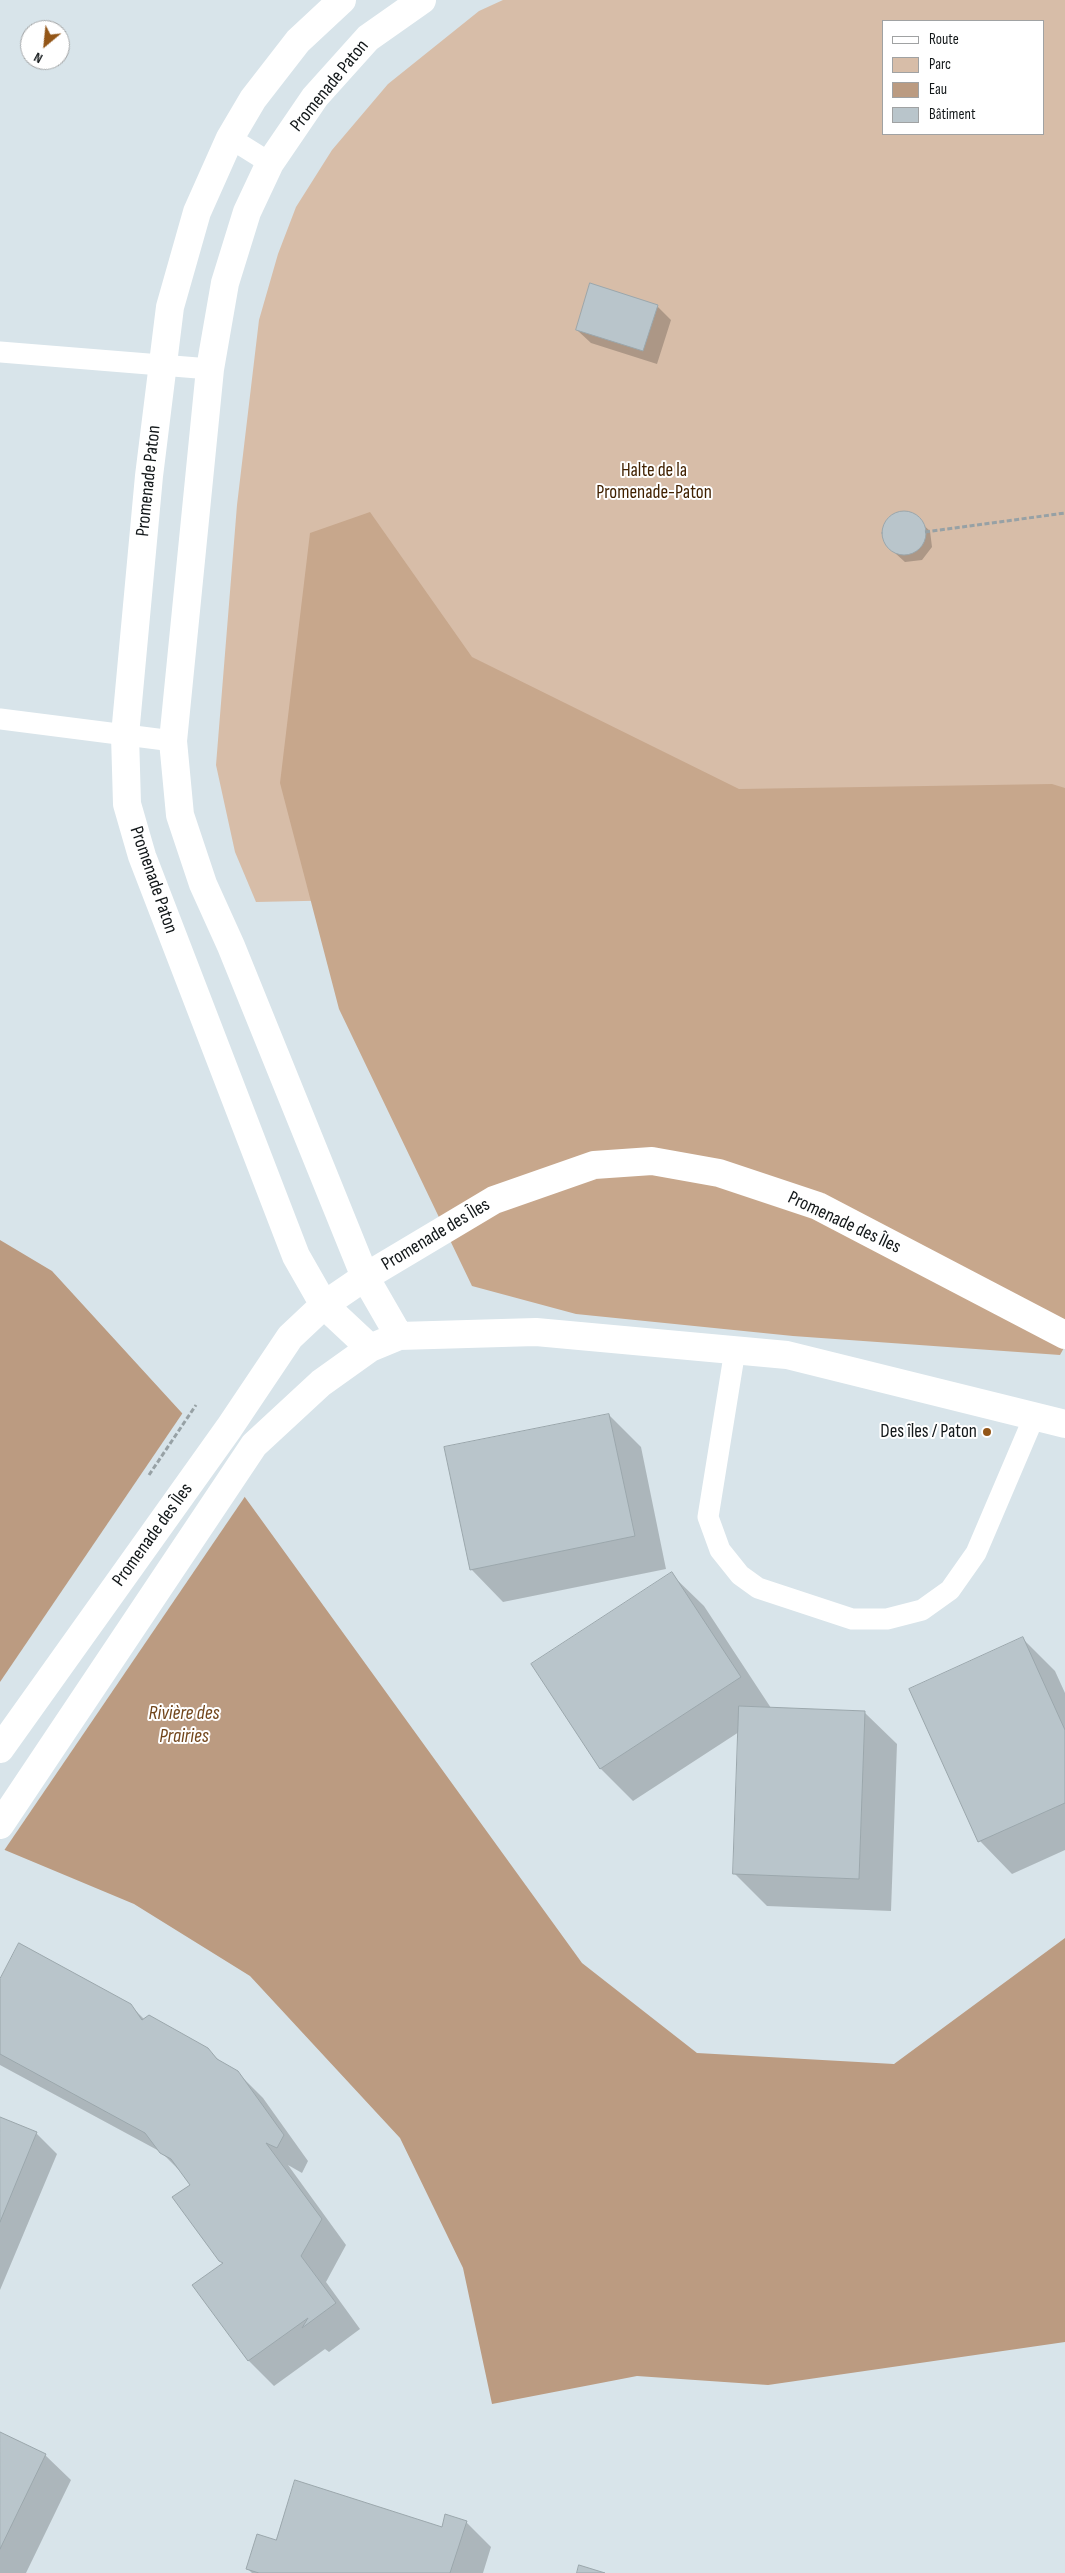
<!DOCTYPE html>
<meta charset="utf-8">
<style>
body{margin:0}
#map{position:relative;width:1065px;height:2573px;overflow:hidden;background:#d8e4ea;font-family:"Sofia Sans Condensed",sans-serif}
canvas{display:block}
.legend{position:absolute;left:882px;top:20px;width:162px;height:115px;box-sizing:border-box;background:#fff;border:1px solid #a0a2a3;margin:0;padding:6px 9px;list-style:none;font-size:15px;color:#121719}
.legend li{display:flex;align-items:center;gap:10px;height:25px}
.legend b{width:25px;border:1px solid #a0a2a3}
.north{position:absolute;left:20px;top:20px;width:50px;height:50px;box-sizing:border-box;background:#fff;border:1px solid #a0a2a3;border-radius:50%;rotate:208deg;font-size:14px;font-weight:700;line-height:20px;text-align:center;color:#121719}
.north::after{content:'';display:block;margin:auto;width:18px;height:22px;background:#935618;clip-path:polygon(50% 0,100% 100%,50% 72%,0 100%)}
</style>
<div id="map">
<canvas width="1065" height="2573"></canvas>
<ul class="legend">
<li><b style="height:6px;background:#fff"></b>Route</li>
<li><b style="height:14px;background:#d7bda8"></b>Parc</li>
<li><b style="height:14px;background:#bb9b81"></b>Eau</li>
<li><b style="height:14px;background:#b9c5cb"></b>Bâtiment</li>
</ul>
<div class="north">N</div>
</div>
<script>
const g = document.querySelector('canvas').getContext('2d');
g.lineJoin = 'round';
function fillPath(path, color) {
  g.fillStyle = color;
  g.fill(path, 'evenodd');
}
function trace(path, color, width, dash) {
  g.strokeStyle = color;
  g.lineWidth = width;
  g.lineCap = dash ? 'butt' : 'round';
  g.setLineDash(dash || []);
  g.stroke(path);
}
function drawText(font, color, halo, rows, align = 'center') {
  g.font = font + ' "Sofia Sans Condensed",sans-serif';
  g.lineWidth = 4;
  g.setLineDash([]);
  g.textBaseline = 'middle';
  g.strokeStyle = halo;
  g.fillStyle = color;
  for (const [text, x, y, turn = 0] of rows) {
    g.save();
    g.translate(x, y);
    g.rotate((+turn || 0) * Math.PI / 180);
    g.textAlign = isNaN(turn) ? turn : align;
    if (halo) g.strokeText(text, 0, 0);
    g.fillText(text, 0, 0);
    g.restore();
  }
}
const green = new Path2D(`
 M 503,0 L 1065,0 L 1065,885 L 256,902 L 235,852 L 216,765 L 237,505 L 259,320 L 278,254 L 296,207 L 332,150 L 388,84 L 479,11 ZM 884,21 L 1044,21 L 1044,134 L 884,134 Z`);
const forest = new Path2D(`
 M 370,512 L 472,657 L 739,789 L 1052,784 L 1065,788 L 1065,1346 L 1060,1355 L 793,1336 L 576,1314 L 472,1286 L 339,1009 L 280,783 L 310,533 Z`);
const water = new Path2D(`
 M 0,1240 L 52,1271 L 192,1424 L 582,1963 L 697,2053 L 894,2064 L 1065,1938 L 1065,2342 L 768,2385 L 637,2376 L 492,2404 L 463,2268 L 400,2138 L 250,1976 L 134,1904 L 0,1848 Z`);
const pier = new Path2D(`
 M 184,1411 L 246,1495 L 3,1852 L 0,1851 L 0,1682 Z`);
const shadow = new Path2D(`
 M 657,306 L 671,320 L 657,364 L 591,343 L 577,330 Z
 M 910,513 L 930,531 L 932,547 L 922,560 L 905,562 L 885,544 L 883,527 L 894,514 Z
 M 609,1415 L 641,1447 L 666,1569 L 503,1602 L 471,1569 Z
 M 671,1574 L 704,1606 L 771,1708 L 864,1712 L 897,1744 L 891,1911 L 767,1906 L 734,1873 L 739,1732 L 633,1801 L 600,1768 Z
 M 1023,1639 L 1055,1671 L 1065,1693 L 1065,1850 L 1012,1874 L 980,1841 L 910,1689 Z
 M 0,1981 L 130,2005 L 145,2020 L 207,2049 L 223,2064 L 237,2072 L 263,2098 L 308,2161 L 302,2173 L 288,2165 L 346,2245 L 326,2282 L 360,2329 L 329,2352 L 325,2349 L 274,2386 L 249,2361 L 194,2286 L 224,2264 L 220,2260 L 192,2185 L 187,2178 L 161,2152 L 0,2065 Z
 M 0,2118 L 37,2134 L 57,2154 L 0,2290 Z
 M 0,2433 L 45,2455 L 71,2480 L 26,2573 L 0,2573 Z
 M 466,2522 L 491,2547 L 483,2573 L 252,2573 L 247,2568 L 277,2542 L 443,2529 Z`);
const building = new Path2D(`
 M 590,283 L 658,305 L 643,351 L 576,330 Z
 M882 533a22 22 0 1 1 44 0a22 22 0 1 1-44 0Z
 M 609,1414 L 635,1536 L 470,1570 L 444,1447 Z
 M 672,1572 L 741,1677 L 600,1769 L 531,1664 Z
 M 1023,1637 L 1065,1730 L 1065,1803 L 978,1842 L 909,1689 Z
 M 739,1706 L 865,1711 L 859,1879 L 733,1874 Z
 M 19,1943 L 131,2004 L 142,2020 L 149,2015 L 208,2048 L 217,2059 L 238,2071 L 284,2135 L 277,2148 L 266,2143 L 322,2219 L 301,2256 L 336,2303 L 302,2328 L 308,2318 L 248,2361 L 192,2285 L 223,2263 L 219,2261 L 172,2197 L 190,2185 L 171,2159 L 160,2153 L 145,2133 L 0,2054 L 0,1979 Z
 M 0,2117 L 37,2132 L 0,2222 Z
 M 0,2432 L 46,2454 L 0,2549 Z
 M 295,2480 L 442,2527 L 445,2514 L 467,2521 L 450,2573 L 259,2573 L 246,2569 L 257,2534 L 276,2540 Z
 M 579,2565 L 605,2573 L 577,2573 Z`);
const path = new Path2D(`
 M 925,532 L 1065,513
 M 149,1475 L 196,1405`);
const service = new Path2D(`
 M 230,138 L 270,163
 M 0,352 L 210,369
 M 0,719 L 173,741
 M 735,1350 L 708,1517 L 720,1550 L 740,1575 L 758,1588 L 852,1619 L 887,1619 L 922,1610 L 950,1590 L 976,1553 L 1034,1417`);
const minor = new Path2D(`
 M 342,0 L 298,41 L 253,99 L 230,138 L 197,212 L 170,307 L 149,476 L 125,735 L 127,804 L 142,856 L 296,1256 L 324,1305 L 370,1348
 M 399,1336 L 365,1277 L 231,946 L 203,884 L 180,815 L 173,741 L 210,369 L 225,283 L 247,212 L 270,163 L 315,97 L 368,38 L 422,0
 M 0,1749 L 229,1428 L 290,1337 L 324,1305 L 365,1277 L 494,1200 L 594,1165 L 652,1161 L 719,1173 L 818,1206 L 1065,1335
 M 0,1825 L 254,1445 L 321,1383 L 370,1348 L 399,1336 L 536,1332 L 787,1355 L 1065,1424`);
const markers = [
 [987,1432,5,"#935618"]
];
const streetNames = [
 ["Promenade Paton",330,86,-51],
 ["Promenade Paton",149,481,-84],
 ["Promenade Paton",153,880,71],
 ["Promenade des Îles",844,1223,25],
 ["Promenade des Îles",436,1235,-31],
 ["Promenade des Îles",153,1535,-54]
];
const parkNames = [
 ["Halte de la",654,471],
 ["Promenade-Paton",654,493]
];
const poiNames = [
 ["Des îles / Paton",977,1432]
];
const waterNames = [
 ["Rivière des",184,1714],
 ["Prairies",184,1737]
];
fillPath(green, '#d7bda8');
fillPath(forest, '#c7a78c');
fillPath(water, '#bb9b81');
fillPath(pier, '#d8e4ea');
fillPath(shadow, '#0003');
fillPath(building, '#b9c5cb');
trace(building, '#9ba7ac', 1);
trace(path, '#97a1a5', 3, [5, 2.5]);
trace(service, '#fff', 21);
trace(minor, '#fff', 28);
for (const [x, y, r, color] of markers) {
  const dot = new Path2D();
  dot.arc(x, y, r, 0, 2 * Math.PI);
  g.fillStyle = color;
  g.fill(dot);
  trace(dot, '#fff', 2);
}
drawText('19px', '#121719', '#fff', streetNames);
drawText('19px', '#412100', '#fff', parkNames);
drawText('19px', '#121719', '#fff', poiNames, 'right');
drawText('italic 20px', '#71451b', '#fff', waterNames);
</script>
